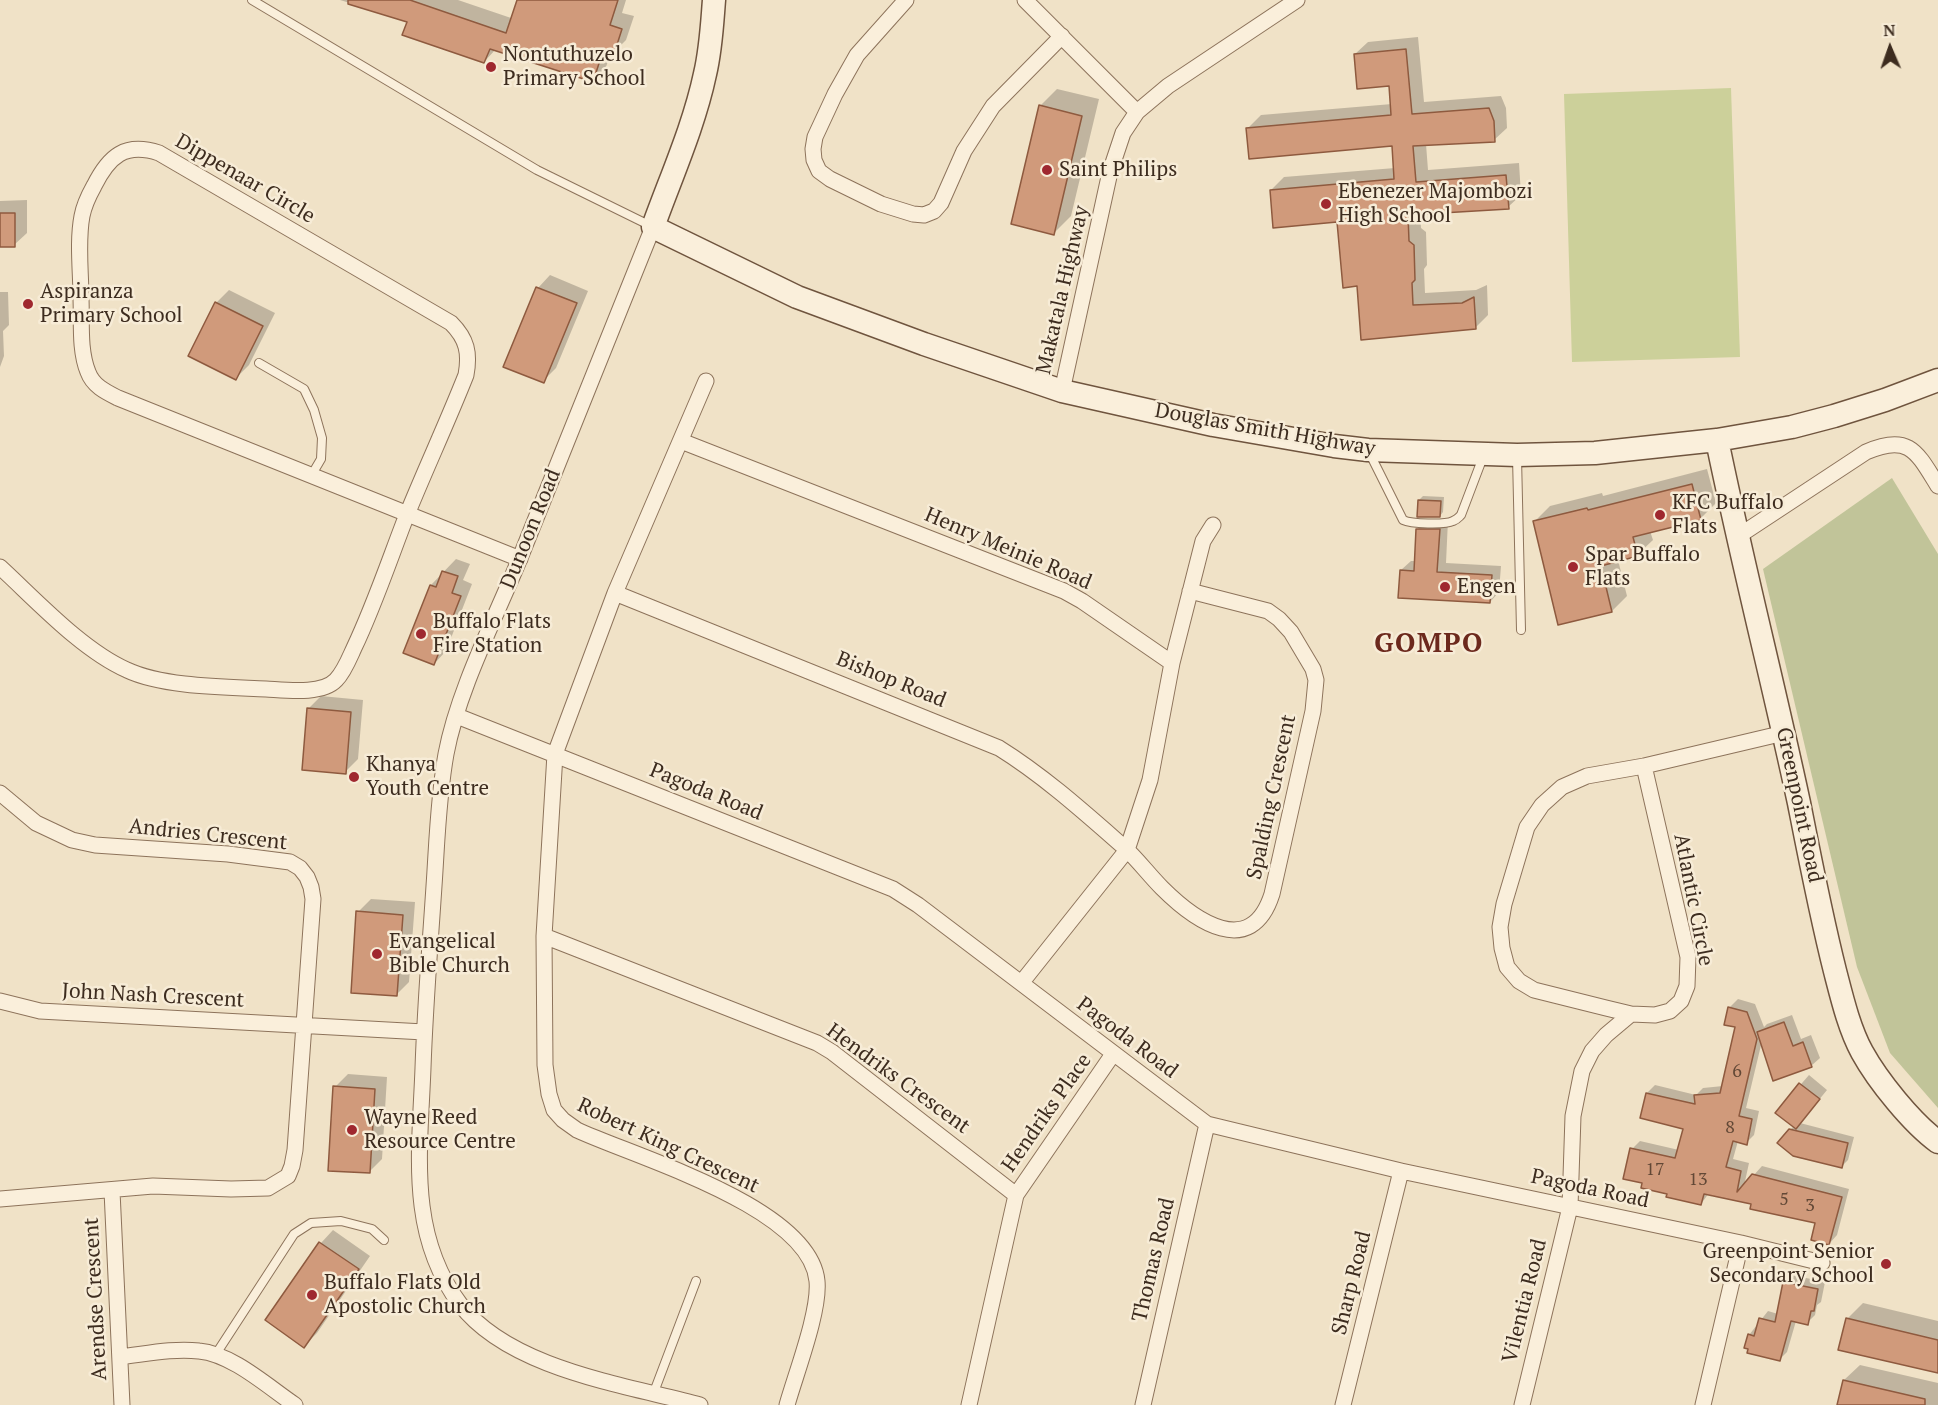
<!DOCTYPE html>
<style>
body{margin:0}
#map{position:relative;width:1938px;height:1405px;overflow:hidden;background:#f0e2c7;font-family:"PT Serif",serif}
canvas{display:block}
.north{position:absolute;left:1860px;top:18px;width:60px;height:60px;-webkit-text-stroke:4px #f7ecd7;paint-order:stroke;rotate:358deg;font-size:16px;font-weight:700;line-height:24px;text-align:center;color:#3d2c1f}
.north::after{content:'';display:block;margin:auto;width:21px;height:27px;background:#3d2c1f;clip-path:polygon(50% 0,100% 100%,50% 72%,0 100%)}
</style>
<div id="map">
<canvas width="1938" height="1405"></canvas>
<div class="north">N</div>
</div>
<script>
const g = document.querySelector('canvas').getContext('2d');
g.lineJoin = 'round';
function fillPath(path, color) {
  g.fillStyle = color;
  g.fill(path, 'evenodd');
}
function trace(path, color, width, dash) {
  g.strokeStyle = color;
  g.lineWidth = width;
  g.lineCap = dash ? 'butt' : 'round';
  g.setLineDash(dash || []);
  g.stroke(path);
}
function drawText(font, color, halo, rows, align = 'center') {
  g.font = font + ' "PT Serif",serif';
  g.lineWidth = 5;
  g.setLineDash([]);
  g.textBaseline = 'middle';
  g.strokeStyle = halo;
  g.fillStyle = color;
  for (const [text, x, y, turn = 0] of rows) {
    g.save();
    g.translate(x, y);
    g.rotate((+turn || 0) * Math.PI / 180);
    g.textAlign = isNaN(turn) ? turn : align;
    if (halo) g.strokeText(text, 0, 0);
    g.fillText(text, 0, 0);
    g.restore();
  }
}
const green = new Path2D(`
 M 1731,88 L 1740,357 L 1572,362 L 1564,94 Z`);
const cemetery = new Path2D(`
 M 1892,478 L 1938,554 L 1938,1108 L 1890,1053 L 1857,967 L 1763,569 Z`);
const shadow = new Path2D(`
 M 340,0 L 458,0 L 514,19 L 524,0 L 626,0 L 622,13 L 634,16 L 626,40 L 613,53 L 611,52 L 606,67 L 593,80 L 496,49 L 484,62 L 409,21 Z
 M 1418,37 L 1424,102 L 1501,96 L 1506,108 L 1507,128 L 1494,140 L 1426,144 L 1428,170 L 1519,163 L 1521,195 L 1508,207 L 1420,213 L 1421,228 L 1426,232 L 1427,265 L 1424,269 L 1425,293 L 1476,290 L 1487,285 L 1488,315 L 1475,328 L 1358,285 L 1339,221 L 1271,190 L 1284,177 L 1395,168 L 1393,145 L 1248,128 L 1261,115 L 1392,104 L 1390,84 L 1355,54 L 1368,42 Z
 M 1057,89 L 1099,99 L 1071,216 L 1054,233 L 1040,106 Z
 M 27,200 L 27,233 L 14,245 L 0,246 L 0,201 Z
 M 550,275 L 588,291 L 556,368 L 543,381 L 538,288 Z
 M 229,290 L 275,313 L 249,365 L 236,378 L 216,303 Z
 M 0,292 L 8,292 L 9,325 L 3,331 L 4,356 L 0,367 Z
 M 1707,469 L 1716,503 L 1701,518 L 1650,531 L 1653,540 L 1637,555 L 1618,560 L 1627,596 L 1612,611 L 1535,521 L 1550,506 L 1602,493 L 1603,496 Z
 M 1423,496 L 1444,497 L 1443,512 L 1440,516 L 1419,500 Z
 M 1427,520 L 1448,520 L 1446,563 L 1501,566 L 1499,592 L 1490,602 L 1401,570 L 1411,561 L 1416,561 L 1418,529 Z
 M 456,559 L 470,564 L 463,580 L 472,584 L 446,651 L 434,664 L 431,585 Z
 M 321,696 L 363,700 L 358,759 L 345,772 L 308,709 Z
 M 371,899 L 415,902 L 409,982 L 396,995 L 358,912 Z
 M 1738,999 L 1755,1004 L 1764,1027 L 1767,1024 L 1792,1015 L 1801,1039 L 1811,1035 L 1820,1058 L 1811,1066 L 1762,1041 L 1746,1108 L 1759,1111 L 1754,1135 L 1746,1143 L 1738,1141 L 1733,1159 L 1749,1163 L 1744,1186 L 1762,1166 L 1849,1189 L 1837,1235 L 1829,1244 L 1817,1222 L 1753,1202 L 1709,1193 L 1701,1204 L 1644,1182 L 1632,1149 L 1640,1141 L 1679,1150 L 1684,1128 L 1647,1093 L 1655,1085 L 1696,1095 L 1703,1088 L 1723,1086 L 1737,1026 L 1726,1024 L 1730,1007 Z
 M 348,1074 L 387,1077 L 382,1159 L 369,1172 L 335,1087 Z
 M 1809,1075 L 1827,1090 L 1800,1123 L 1854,1137 L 1848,1160 L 1841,1167 L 1790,1130 L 1794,1126 L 1777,1112 Z
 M 333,1230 L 370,1256 L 317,1333 L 304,1346 L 267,1320 L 321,1243 Z
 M 1792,1275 L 1825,1282 L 1821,1302 L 1817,1305 L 1815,1315 L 1807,1323 L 1796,1321 L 1787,1352 L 1779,1360 L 1749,1335 L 1768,1311 L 1778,1314 L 1784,1282 Z
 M 1863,1303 L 1938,1321 L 1938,1372 L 1847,1319 Z
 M 1860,1365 L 1938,1383 L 1938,1405 L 1838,1405 L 1844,1380 Z`);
const building = new Path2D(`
 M 348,0 L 410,0 L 506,33 L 517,0 L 618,0 L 610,25 L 622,29 L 614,54 L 603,51 L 593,82 L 490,49 L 484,63 L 402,35 L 407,22 L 348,4 Z
 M 1406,49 L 1412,114 L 1489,108 L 1494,121 L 1495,142 L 1413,146 L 1416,182 L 1506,175 L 1509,209 L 1408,215 L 1409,241 L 1414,245 L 1415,280 L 1412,283 L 1413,305 L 1462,303 L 1474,297 L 1476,329 L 1361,340 L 1357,286 L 1343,288 L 1337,222 L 1273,228 L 1270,190 L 1394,179 L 1392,146 L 1249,159 L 1246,128 L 1391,115 L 1389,86 L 1357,89 L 1354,54 Z
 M 1039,105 L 1082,116 L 1054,235 L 1011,224 Z
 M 0,213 L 15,213 L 15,247 L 0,247 Z
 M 536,287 L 577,303 L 544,383 L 503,367 Z
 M 215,302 L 263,326 L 236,380 L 188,356 Z
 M 1692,484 L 1701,520 L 1633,537 L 1638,556 L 1601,566 L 1612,612 L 1558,625 L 1533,521 L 1587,508 L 1588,510 Z
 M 1418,500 L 1441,501 L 1440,517 L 1417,517 Z
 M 1416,529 L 1440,529 L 1437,572 L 1492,575 L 1490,603 L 1398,598 L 1400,570 L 1414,571 Z
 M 442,571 L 458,576 L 452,593 L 461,596 L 434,665 L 403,653 L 430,585 L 436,587 Z
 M 307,708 L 351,712 L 346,774 L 302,770 Z
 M 356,911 L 403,915 L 397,996 L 351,993 Z
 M 1728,1007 L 1747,1012 L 1757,1039 L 1739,1116 L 1752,1119 L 1747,1145 L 1733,1141 L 1726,1167 L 1741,1171 L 1737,1192 L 1752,1174 L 1842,1197 L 1829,1245 L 1811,1240 L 1815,1223 L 1750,1209 L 1751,1204 L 1704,1194 L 1701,1205 L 1666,1197 L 1667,1194 L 1641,1188 L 1642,1183 L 1623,1179 L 1630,1148 L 1675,1158 L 1683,1129 L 1640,1118 L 1646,1093 L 1695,1104 L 1694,1095 L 1720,1093 L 1735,1027 L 1724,1025 Z
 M 1784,1022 L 1793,1046 L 1803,1042 L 1812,1067 L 1773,1081 L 1757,1032 Z
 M 1799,1083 L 1820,1099 L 1796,1129 L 1775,1113 Z
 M 333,1086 L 375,1089 L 370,1173 L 328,1171 Z
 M 1789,1129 L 1848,1143 L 1842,1168 L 1793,1156 L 1777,1143 Z
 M 319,1242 L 359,1269 L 304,1348 L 265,1320 Z
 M 1783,1282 L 1818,1289 L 1814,1311 L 1811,1311 L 1808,1325 L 1791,1321 L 1780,1361 L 1747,1353 L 1748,1349 L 1744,1348 L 1748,1334 L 1754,1336 L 1759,1318 L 1775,1322 Z
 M 1846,1318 L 1938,1340 L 1938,1373 L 1838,1350 Z
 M 1843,1380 L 1925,1399 L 1925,1405 L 1837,1405 Z`);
const lane = new Path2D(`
 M 252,0 L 537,170 L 651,226
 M 259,363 L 304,389 L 314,410 L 322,438 L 321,459 L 311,476
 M 1370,454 L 1403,520 C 1411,524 1445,525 1453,521 C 1458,519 1458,518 1461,515 L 1483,457
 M 1517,457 L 1521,630
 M 216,1354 L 294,1234 L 311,1223 L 341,1221 L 372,1229 L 384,1240
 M 654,1392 L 696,1281`);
const street = new Path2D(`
 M 906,0 L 857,55 L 835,94 L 815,137 L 813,149 L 814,160 L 819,171 L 830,179 L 881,204 L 913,214 L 924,215 L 934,211 L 941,203 L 964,151 L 993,106 L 1062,36
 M 1025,0 L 1137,112
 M 653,227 C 608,337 565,448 520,558 C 495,619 458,690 446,754 C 438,798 437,843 434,886 C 430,947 425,1007 423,1068 C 420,1150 407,1234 460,1304 C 509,1369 626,1385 700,1405
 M 706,381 L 615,593 L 555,754 L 544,936 L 545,1065 L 549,1094 L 554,1110 L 563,1120 L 577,1130 C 635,1157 810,1207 817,1281 C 820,1311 796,1373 787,1405
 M 1062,391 L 1110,172 L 1123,133 L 1137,112 L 1168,86 L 1297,0
 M 681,441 L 1064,591 L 1082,601 L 1172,663 L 1150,780 L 1127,850 L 1022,982
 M 1737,537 L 1866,452 C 1909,433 1917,452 1938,486
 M 0,567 C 37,601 82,650 127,670 C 163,687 226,687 266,689 C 285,690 322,695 336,680 C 344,672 349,659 354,648 C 374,606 389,561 406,517 C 425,470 447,423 466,375 C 470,353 467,339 451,323 L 159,153 C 125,142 109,156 94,186 C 89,195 84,205 82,216 C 77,242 81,272 81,299 C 82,322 79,350 88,372 C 93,386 106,392 118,398 L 520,559
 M 615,593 L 999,748 C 1044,776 1085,813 1125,848 C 1138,860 1149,875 1162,888 C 1195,921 1251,960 1272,894 L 1313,711 L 1316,680 L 1313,669 L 1291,632 L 1279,619 L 1268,611 L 1190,591
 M 1172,663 L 1203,541 L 1213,525
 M 457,716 L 893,889 L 918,905 L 1207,1124 L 1401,1171 L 1741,1243 L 1822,1263
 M 1644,766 L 1688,957 L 1687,986 L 1681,1001 L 1670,1011 L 1655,1015 L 1631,1014 L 1606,1008 L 1534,990 L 1519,981 L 1507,967 L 1502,948 L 1500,927 L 1504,904 L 1527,827 L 1542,805 L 1562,787 L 1587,776 L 1644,766 L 1784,733
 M 0,793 L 36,823 L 72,840 L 95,845 L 228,854 L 290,862 L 300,868 L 307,877 L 311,887 L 313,899 L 295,1150 L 292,1166 L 288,1176 L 268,1188 L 231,1189 L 153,1186 L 0,1199
 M 544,936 L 817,1043 L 832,1052 L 1016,1195 L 969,1405
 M 0,1001 L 40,1011 L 424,1032
 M 112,1191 L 122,1405
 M 1016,1195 L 1113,1054
 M 120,1357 C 146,1354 173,1348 199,1351 C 232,1354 267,1386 295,1405
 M 1143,1405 L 1207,1124
 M 1343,1405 L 1401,1171
 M 1522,1405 L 1570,1207 L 1573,1116 L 1582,1071 L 1592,1051 L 1606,1035 L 1631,1014
 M 1703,1405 L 1741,1243`);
const secondary = new Path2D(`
 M 714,0 C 712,25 711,49 705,74 C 694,126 671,177 653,227 L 797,297 L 924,344 L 1062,391 L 1213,425 L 1334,446 L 1368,450 L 1517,455 L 1595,453 L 1717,440 L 1792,427 L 1834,416 L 1885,400 L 1938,380
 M 1717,440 C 1742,562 1773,682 1799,803 C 1810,859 1821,916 1835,971 C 1842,998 1849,1028 1862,1052 C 1878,1081 1912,1123 1938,1142`);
const markers = [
 [491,67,6,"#9f282f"],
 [1047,170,6,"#9f282f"],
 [1326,204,6,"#9f282f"],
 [28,304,6,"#9f282f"],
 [1660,515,6,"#9f282f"],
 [1573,567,6,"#9f282f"],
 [1445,587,6,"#9f282f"],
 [421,634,6,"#9f282f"],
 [354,777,6,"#9f282f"],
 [377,954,6,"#9f282f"],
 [352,1130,6,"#9f282f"],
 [1886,1264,6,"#9f282f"],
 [312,1295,6,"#9f282f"]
];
const numberNames = [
 ["6",1737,1072],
 ["8",1730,1128],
 ["17",1655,1170],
 ["13",1698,1180],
 ["5",1784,1200],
 ["3",1810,1206]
];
const poiNames = [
 ["Nontuthuzelo",503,55],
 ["Primary School",503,79],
 ["Saint Philips",1059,170],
 ["Ebenezer Majombozi",1338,192],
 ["High School",1338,216],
 ["Aspiranza",40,292],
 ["Primary School",40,316],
 ["KFC Buffalo",1672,503],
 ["Flats",1672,527],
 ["Spar Buffalo",1585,555],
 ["Flats",1585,579],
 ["Engen",1457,587],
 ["Buffalo Flats",433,622],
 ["Fire Station",433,646],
 ["Khanya",366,765],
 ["Youth Centre",366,789],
 ["Evangelical",389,942],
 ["Bible Church",389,966],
 ["Wayne Reed",364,1118],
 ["Resource Centre",364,1142],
 ["Greenpoint Senior",1874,1252,"right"],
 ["Secondary School",1874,1276,"right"],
 ["Buffalo Flats Old",324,1283],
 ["Apostolic Church",324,1307]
];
const streetNames = [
 ["Dippenaar Circle",245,179,30],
 ["Makatala Highway",1063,290,-77],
 ["Douglas Smith Highway",1265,430,10],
 ["Dunoon Road",531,529,-68],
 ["Henry Meinie Road",1008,549,23],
 ["Bishop Road",891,680,22],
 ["Pagoda Road",706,792,22],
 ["Spalding Crescent",1272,797,-78],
 ["Greenpoint Road",1799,805,78],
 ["Andries Crescent",208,835,6],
 ["Atlantic Circle",1693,900,79],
 ["John Nash Crescent",153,996,3],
 ["Pagoda Road",1127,1038,37],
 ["Hendriks Crescent",898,1079,36],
 ["Hendriks Place",1047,1113,-55],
 ["Robert King Crescent",668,1146,25],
 ["Pagoda Road",1590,1189,12],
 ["Thomas Road",1154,1260,-77],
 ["Sharp Road",1352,1283,-76],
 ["Arendse Crescent",96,1299,-93],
 ["Vilentia Road",1525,1301,-76]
];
const districtNames = [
 ["GOMPO",1429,644]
];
fillPath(green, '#ccd09a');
fillPath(cemetery, '#c1c499');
fillPath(shadow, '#0003');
fillPath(building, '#d09a7b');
trace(building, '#8e5a3f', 1.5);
trace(lane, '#8d735b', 10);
trace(street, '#8d735b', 17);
trace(secondary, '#6f543e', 25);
trace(lane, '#faefdb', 8);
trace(street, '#faefdb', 15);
trace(secondary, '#faefdb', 22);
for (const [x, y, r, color] of markers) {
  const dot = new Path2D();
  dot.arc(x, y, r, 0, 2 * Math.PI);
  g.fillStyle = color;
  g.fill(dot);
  trace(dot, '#f7ecd7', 2);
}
drawText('18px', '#624836', null, numberNames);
drawText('21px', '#3d2c1f', '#f7ecd7', poiNames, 'left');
drawText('21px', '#3d2c1f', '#f7ecd7', streetNames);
g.letterSpacing = '1.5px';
drawText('bold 27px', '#6c291d', '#f7ecd7', districtNames);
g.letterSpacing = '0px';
</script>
